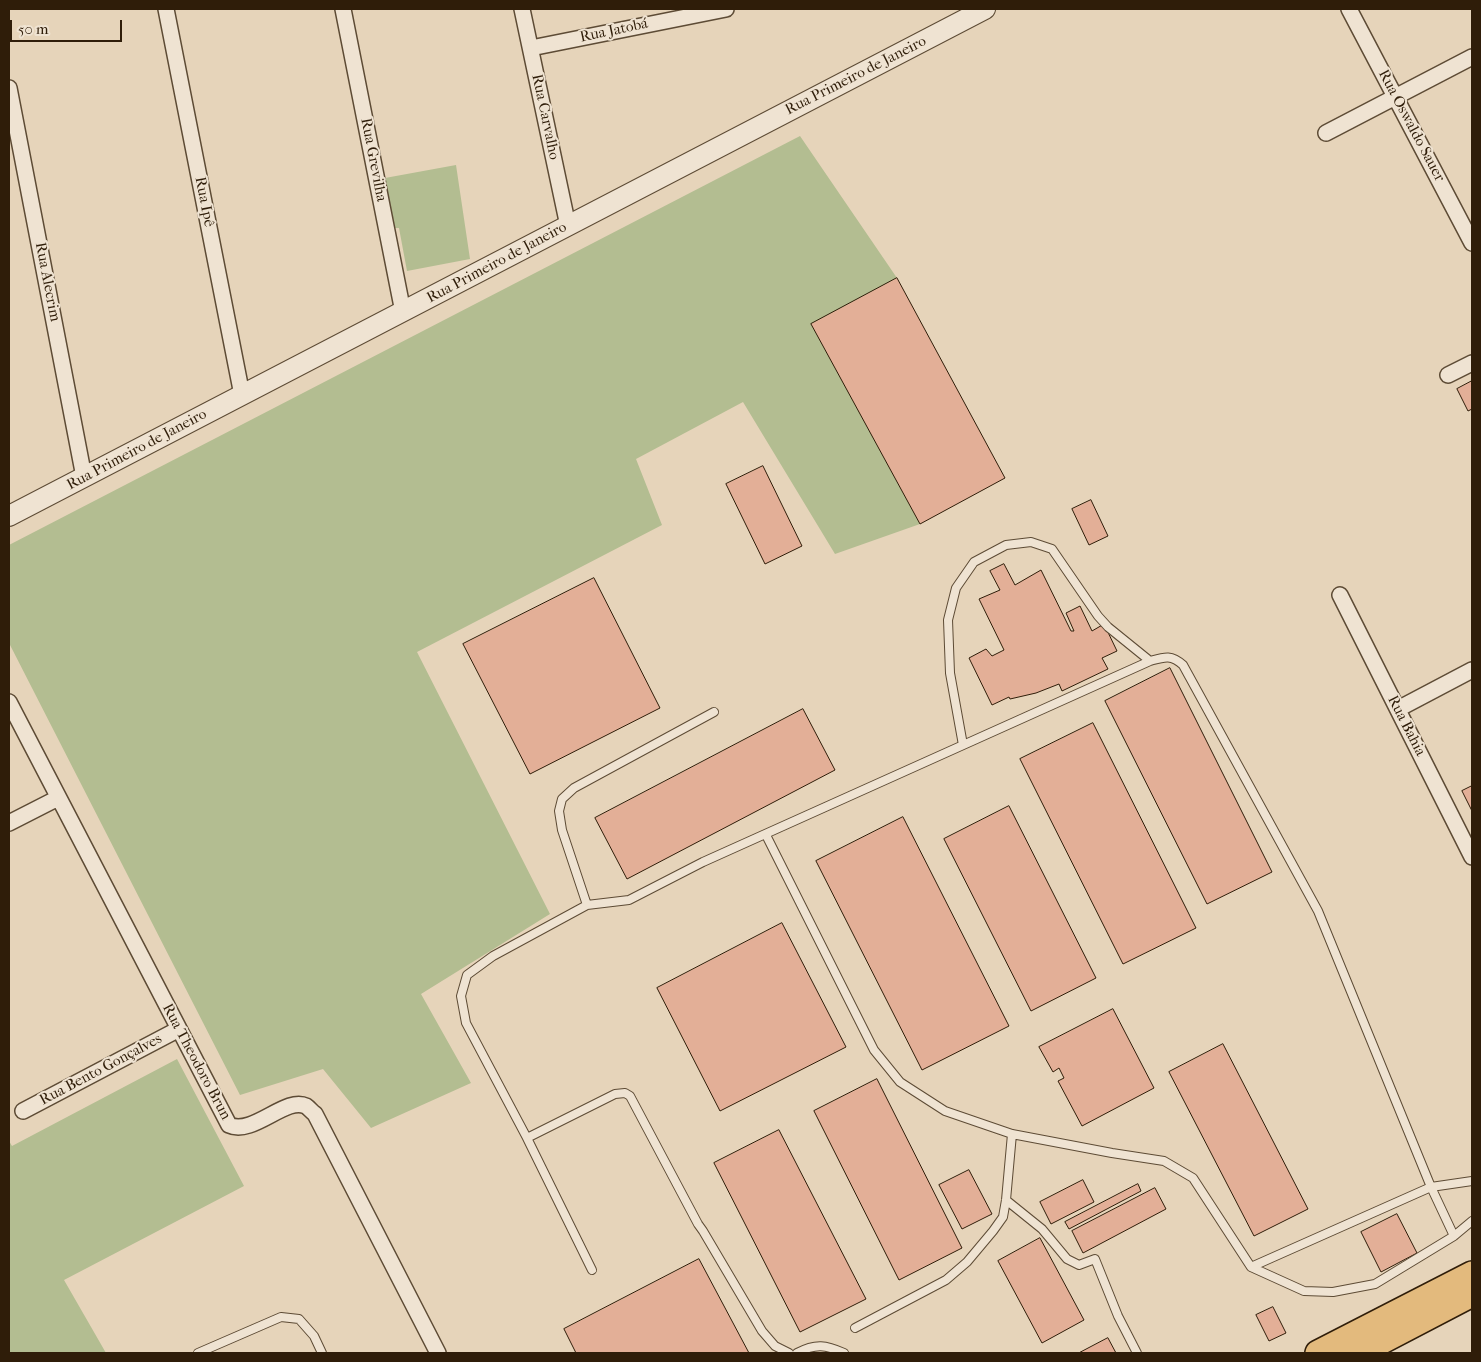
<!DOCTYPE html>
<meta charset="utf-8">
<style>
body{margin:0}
#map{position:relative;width:1481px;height:1362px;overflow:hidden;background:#e6d4ba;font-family:"IM FELL French Canon",serif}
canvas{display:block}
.frame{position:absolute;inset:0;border:10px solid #2f1d09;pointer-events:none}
.scale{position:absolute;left:10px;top:20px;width:112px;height:22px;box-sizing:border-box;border:2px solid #2f1d09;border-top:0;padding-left:6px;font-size:15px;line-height:18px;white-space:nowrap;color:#2f1d09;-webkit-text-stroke:4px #efe3d2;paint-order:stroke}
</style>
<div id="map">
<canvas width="1481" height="1362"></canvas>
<div class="frame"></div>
<div class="scale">50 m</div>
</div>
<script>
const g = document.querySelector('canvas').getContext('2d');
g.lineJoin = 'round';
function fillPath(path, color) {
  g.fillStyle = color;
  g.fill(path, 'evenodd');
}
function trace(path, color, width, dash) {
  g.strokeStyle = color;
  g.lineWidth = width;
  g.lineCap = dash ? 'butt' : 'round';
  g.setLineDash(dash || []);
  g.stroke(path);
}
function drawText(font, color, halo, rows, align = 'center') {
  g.font = font + ' "IM FELL French Canon",serif';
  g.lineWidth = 4;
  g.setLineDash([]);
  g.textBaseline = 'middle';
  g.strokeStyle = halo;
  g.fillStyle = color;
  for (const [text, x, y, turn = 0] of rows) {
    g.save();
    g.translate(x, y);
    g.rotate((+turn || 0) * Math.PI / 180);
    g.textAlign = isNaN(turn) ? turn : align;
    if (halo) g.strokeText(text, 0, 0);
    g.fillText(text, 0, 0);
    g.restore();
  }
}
const green = new Path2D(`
 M 800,136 L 897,278 L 812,324 L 920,524 L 835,554 L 743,402 L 636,459 L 662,525 L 417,652 L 550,914 L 421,994 L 471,1083 L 371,1128 L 323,1069 L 240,1095 L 9,643 L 9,545 Z
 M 456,165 L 470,259 L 407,271 L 399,228 L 395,228 L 385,178 Z
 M 177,1059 L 244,1186 L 64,1280 L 106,1353 L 9,1353 L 9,1141 L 12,1146 Z`);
const building = new Path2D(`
 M 897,278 L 1005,478 L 920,524 L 811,324 Z
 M 1472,381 L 1472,409 L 1468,411 L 1457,389 Z
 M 763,466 L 802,546 L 765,564 L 726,484 Z
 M 1091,500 L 1108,536 L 1089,545 L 1072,509 Z
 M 1004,564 L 1015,585 L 1041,570 L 1071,631 L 1074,631 L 1066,613 L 1080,606 L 1092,631 L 1104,624 L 1117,651 L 1102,658 L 1108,669 L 1062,691 L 1059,684 L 1036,693 L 1010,699 L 1009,697 L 992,705 L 969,658 L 986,649 L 992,656 L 1004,650 L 979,599 L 1000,590 L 990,571 Z
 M 594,578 L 660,708 L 530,774 L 463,644 Z
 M 1170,668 L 1272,872 L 1207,904 L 1105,701 Z
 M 803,709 L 835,770 L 627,879 L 595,818 Z
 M 1093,723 L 1196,928 L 1123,964 L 1020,759 Z
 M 1472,786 L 1472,811 L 1462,791 Z
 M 1009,806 L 1096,978 L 1031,1011 L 944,839 Z
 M 903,817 L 1009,1026 L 922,1070 L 816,861 Z
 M 782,923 L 846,1047 L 720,1111 L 657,988 Z
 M 1113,1009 L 1154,1088 L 1082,1126 L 1058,1081 L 1064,1078 L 1059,1068 L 1053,1072 L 1039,1047 Z
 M 1223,1044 L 1308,1209 L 1254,1236 L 1169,1072 Z
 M 877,1079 L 962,1248 L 899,1280 L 814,1111 Z
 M 779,1130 L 866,1299 L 800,1332 L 714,1163 Z
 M 969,1170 L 992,1214 L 962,1229 L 939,1185 Z
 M 1083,1180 L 1094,1202 L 1051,1224 L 1040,1202 Z
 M 1138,1184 L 1141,1191 L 1069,1229 L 1065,1222 Z
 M 1155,1188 L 1166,1209 L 1083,1253 L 1072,1231 Z
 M 1397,1214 L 1417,1253 L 1381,1272 L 1361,1232 Z
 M 1040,1238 L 1084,1320 L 1042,1343 L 998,1261 Z
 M 699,1259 L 749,1353 L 576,1353 L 564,1329 Z
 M 1273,1307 L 1286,1333 L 1269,1341 L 1256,1315 Z
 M 1108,1338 L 1116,1353 L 1079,1353 Z`);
const service = new Path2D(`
 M 963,745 L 950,673 L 948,620 L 956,588 L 974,562 L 1006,545 L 1031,542 L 1052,549 L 1098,616 L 1108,627 L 1150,661
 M 766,835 L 874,1050 L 900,1082 L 945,1111 L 1012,1134 L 1112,1153 L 1164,1161 L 1193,1178 L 1251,1267 L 1304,1291 L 1333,1292 L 1375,1284 L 1454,1236 L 1472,1221
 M 587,905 L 562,830 L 559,811 L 562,799 L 574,788 L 714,712
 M 527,1138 L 615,1094 L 625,1093 L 630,1096 L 698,1224 L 703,1231 L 762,1331 L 775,1346 L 789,1353
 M 1006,1200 L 1042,1229 L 1067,1259 L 1079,1265 L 1095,1259 L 1118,1316 L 1137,1353
 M 1251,1267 L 1431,1187 L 1472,1181
 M 592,1270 L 527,1138 L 466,1023 L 461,996 L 467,975 L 493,956 L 587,905 L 629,900 L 703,862 L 1150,661 C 1164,657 1171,654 1183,665 L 1318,911 L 1431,1187 L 1454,1236
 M 855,1328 L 946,1280 L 967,1262 L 993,1231 L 1003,1217 L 1006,1200 L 1012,1134
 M 198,1353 L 281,1317 L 299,1319 L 314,1336 L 322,1353
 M 797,1353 C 816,1343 826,1345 844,1353`);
const minor = new Path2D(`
 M 166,9 L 242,395
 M 343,9 L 403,312
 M 522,9 L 568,226
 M 1349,9 L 1472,243
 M 531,48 L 726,9
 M 9,88 L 84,477
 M 1326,133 L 1472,57
 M 1448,375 L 1472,363
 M 1340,595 L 1472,857
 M 9,702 L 229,1125 C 253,1136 286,1096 306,1106 C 309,1108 312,1112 315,1114 L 438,1353
 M 1398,709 L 1472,670
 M 9,823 L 58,798
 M 23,1111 L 179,1029`);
const tertiary = new Path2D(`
 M 9,516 L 985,9`);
const primary = new Path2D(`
 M 1318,1353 L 1472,1274
 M 1359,1353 L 1472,1294`);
const streetNames = [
 ["Rua Jatobá",614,31,-12],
 ["Rua Primeiro de Janeiro",856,76,-27],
 ["Rua Carvalho",545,117,78],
 ["Rua Oswaldo Sauer",1411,126,62],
 ["Rua Grevilha",373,160,79],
 ["Rua Ipê",204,202,79],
 ["Rua Primeiro de Janeiro",497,263,-28],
 ["Rua Alecrim",47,282,79],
 ["Rua Primeiro de Janeiro",137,450,-28],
 ["Rua Bahia",1406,726,63],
 ["Rua Theodoro Brun",196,1062,62],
 ["Rua Bento Gonçalves",101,1070,-28]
];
fillPath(green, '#b3bd91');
fillPath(building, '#e3af97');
trace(building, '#2f1d09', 1);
trace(service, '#5d4b35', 10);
trace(minor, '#5d4b35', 18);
trace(tertiary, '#5d4b35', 22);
trace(primary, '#2f1d09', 28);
trace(service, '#efe3d2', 8);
trace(minor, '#efe3d2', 15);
trace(tertiary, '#efe3d2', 20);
trace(primary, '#e3ba7d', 25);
drawText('15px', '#2f1d09', '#efe3d2', streetNames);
</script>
